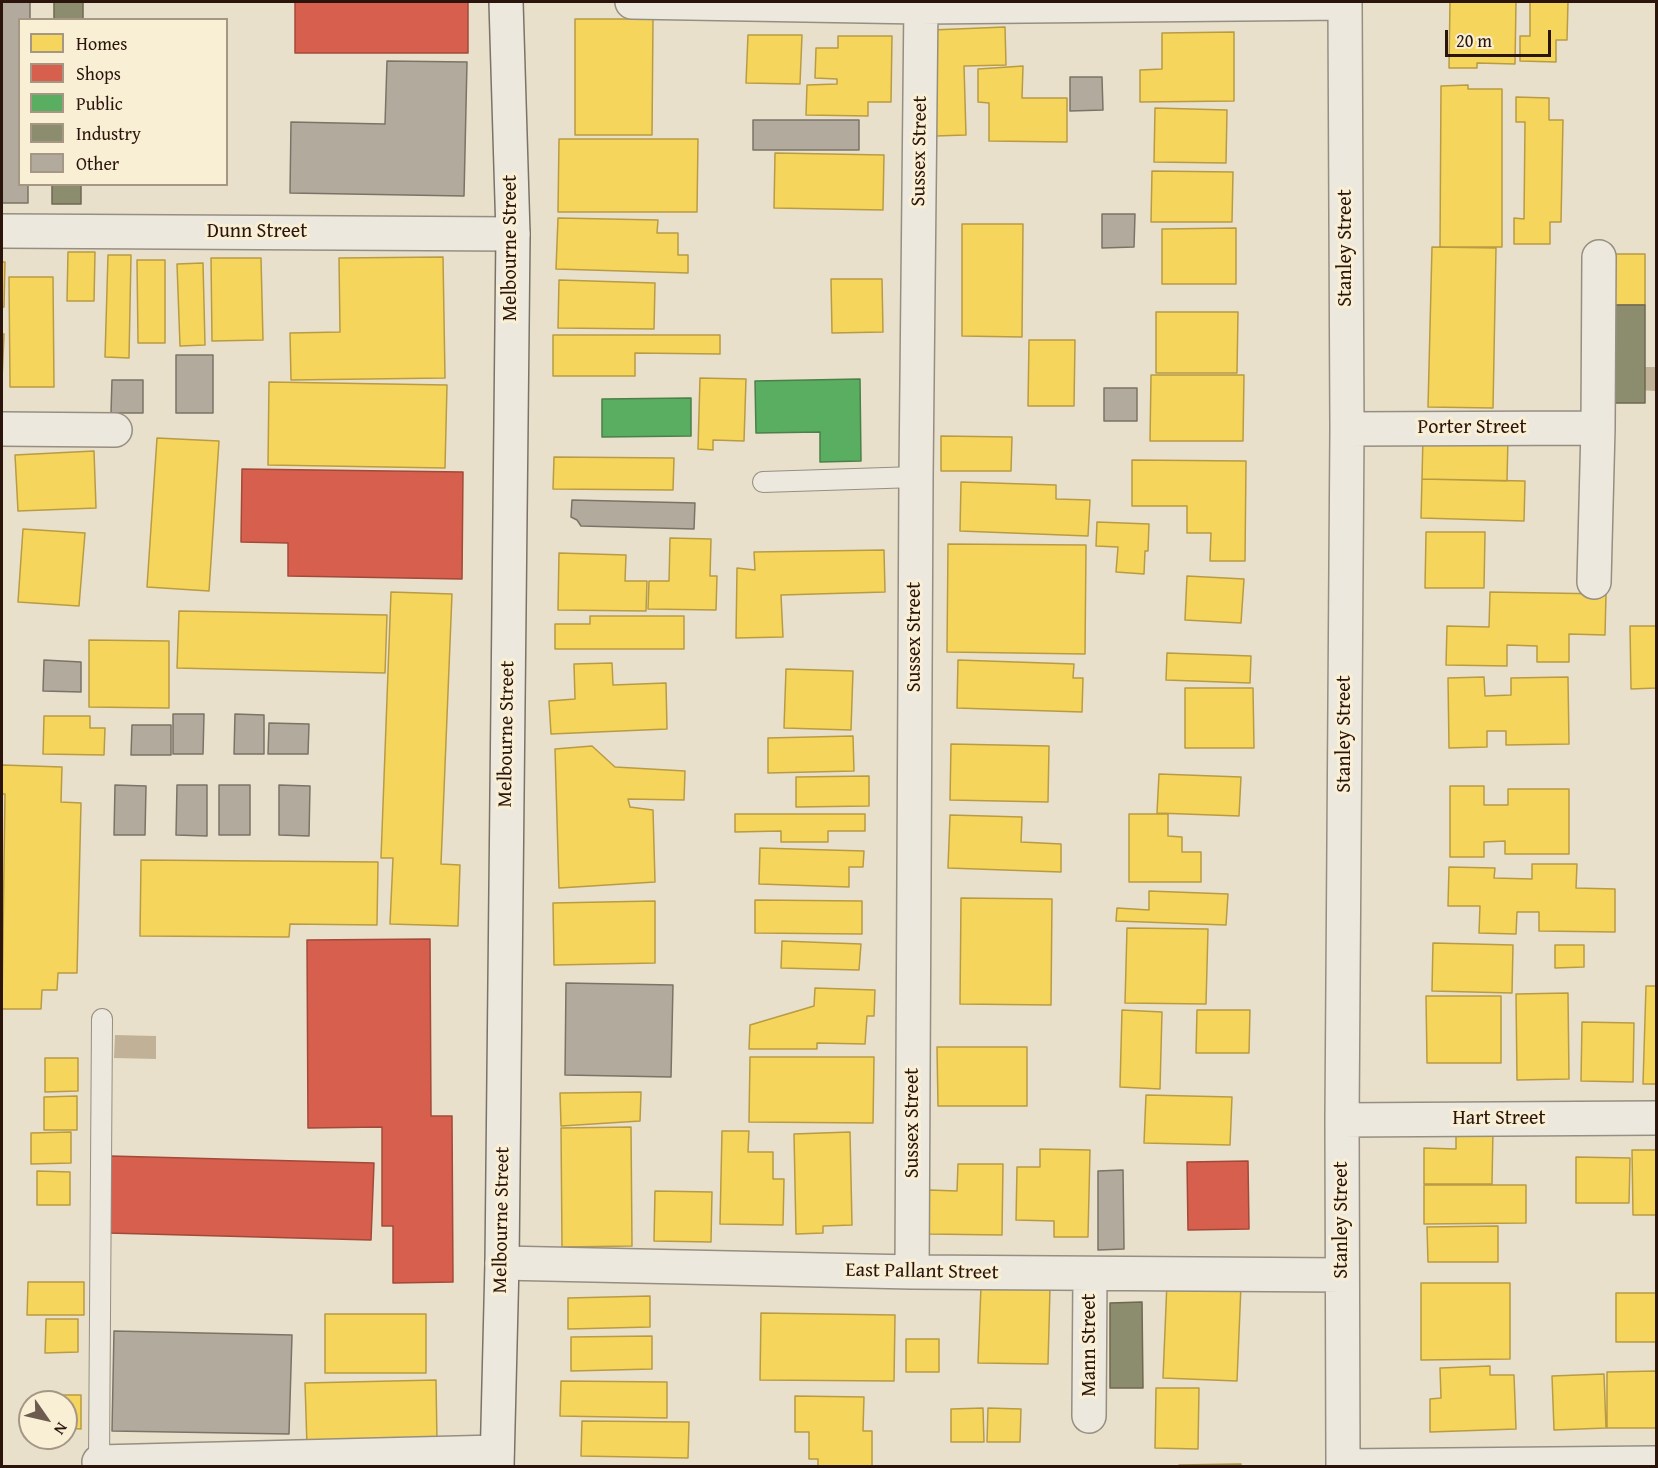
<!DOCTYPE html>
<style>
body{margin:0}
#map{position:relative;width:1658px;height:1468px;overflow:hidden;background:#e8e0cb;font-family:"Gentium Book Plus",serif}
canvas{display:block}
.frame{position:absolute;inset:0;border:3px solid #2b140c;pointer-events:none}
.legend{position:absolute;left:18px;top:18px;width:210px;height:168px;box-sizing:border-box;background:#f8efd5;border:2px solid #a69785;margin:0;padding:8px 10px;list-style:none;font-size:18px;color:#2b140c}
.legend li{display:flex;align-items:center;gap:12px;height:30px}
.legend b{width:30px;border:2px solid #a69785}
.north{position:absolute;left:18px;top:1390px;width:60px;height:60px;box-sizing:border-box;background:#f8efd5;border:2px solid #a69785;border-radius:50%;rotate:124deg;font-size:16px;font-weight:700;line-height:24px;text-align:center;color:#2b140c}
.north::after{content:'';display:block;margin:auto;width:21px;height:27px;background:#6d5b4f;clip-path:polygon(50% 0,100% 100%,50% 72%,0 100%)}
.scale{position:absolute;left:1445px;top:30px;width:106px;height:27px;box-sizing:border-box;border:3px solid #2b140c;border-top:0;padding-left:8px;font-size:18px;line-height:21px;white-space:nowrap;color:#2b140c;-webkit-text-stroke:4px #f8efd5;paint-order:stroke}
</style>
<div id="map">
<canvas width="1658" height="1468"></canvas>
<div class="frame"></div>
<ul class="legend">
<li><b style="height:16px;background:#f6d55c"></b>Homes</li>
<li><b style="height:16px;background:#d6604d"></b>Shops</li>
<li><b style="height:16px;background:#5aae61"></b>Public</li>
<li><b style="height:16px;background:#8c8c6e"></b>Industry</li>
<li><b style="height:16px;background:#b2ab9d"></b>Other</li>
</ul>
<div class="north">N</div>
<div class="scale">20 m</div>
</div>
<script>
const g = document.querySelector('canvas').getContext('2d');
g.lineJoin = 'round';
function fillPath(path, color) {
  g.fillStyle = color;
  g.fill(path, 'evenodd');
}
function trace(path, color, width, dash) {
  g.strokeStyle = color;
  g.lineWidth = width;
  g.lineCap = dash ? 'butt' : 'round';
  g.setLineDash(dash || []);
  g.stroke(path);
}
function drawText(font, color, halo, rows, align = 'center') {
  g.font = font + ' "Gentium Book Plus",serif';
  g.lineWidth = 6;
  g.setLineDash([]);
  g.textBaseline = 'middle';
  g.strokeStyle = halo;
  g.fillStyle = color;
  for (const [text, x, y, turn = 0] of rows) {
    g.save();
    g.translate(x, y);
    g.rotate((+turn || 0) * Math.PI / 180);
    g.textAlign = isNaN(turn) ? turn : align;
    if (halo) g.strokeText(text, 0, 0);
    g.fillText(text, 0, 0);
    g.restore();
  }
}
const water = new Path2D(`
 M 1637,367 L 1656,367 L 1656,391 L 1636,390 Z
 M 115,1035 L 156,1036 L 156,1059 L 114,1058 Z`);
const homes = new Path2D(`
 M 1450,2 L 1516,2 L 1515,64 L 1477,63 L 1477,68 L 1449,68 Z
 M 1530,2 L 1568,2 L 1567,40 L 1556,40 L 1556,62 L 1520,61 L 1520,36 L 1530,36 Z
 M 575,19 L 653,19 L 652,135 L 575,135 Z
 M 1005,27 L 1006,65 L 964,66 L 966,135 L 935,136 L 932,30 Z
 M 1234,32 L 1234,101 L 1140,102 L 1140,70 L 1162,69 L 1162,33 Z
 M 748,35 L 802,35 L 800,84 L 746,83 Z
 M 838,36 L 892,36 L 891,102 L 868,102 L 868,116 L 806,115 L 807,85 L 837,84 L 837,79 L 815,78 L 816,48 L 838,48 Z
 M 1023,66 L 1022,98 L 1067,98 L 1067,142 L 989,141 L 989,103 L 978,102 L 978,69 Z
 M 1468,85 L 1468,89 L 1502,89 L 1502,247 L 1440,247 L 1441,86 Z
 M 1516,97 L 1549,98 L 1549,120 L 1563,120 L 1561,222 L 1550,222 L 1550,244 L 1514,244 L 1514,218 L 1524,219 L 1525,122 L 1516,122 Z
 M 1155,108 L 1227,110 L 1226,163 L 1154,162 Z
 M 559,139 L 698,139 L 697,212 L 558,212 Z
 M 775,153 L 884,155 L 883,210 L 774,208 Z
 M 1152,171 L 1233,172 L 1232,222 L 1151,222 Z
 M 558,218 L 658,220 L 657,233 L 678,233 L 678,255 L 688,255 L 688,273 L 556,269 Z
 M 962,224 L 1023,224 L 1022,337 L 962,336 Z
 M 1236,228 L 1236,284 L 1162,284 L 1162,229 Z
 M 1432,247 L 1496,248 L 1493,408 L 1428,407 Z
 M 68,252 L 95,252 L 94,301 L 67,301 Z
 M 1614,254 L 1645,254 L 1645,305 L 1614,305 Z
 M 108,255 L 131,255 L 129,358 L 105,357 Z
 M 443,257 L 445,378 L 291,380 L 290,333 L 340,332 L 339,258 Z
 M 211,258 L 261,258 L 263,340 L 212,341 Z
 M 137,260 L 165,260 L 165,343 L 138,343 Z
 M 2,262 L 5,262 L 4,307 L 2,307 Z
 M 203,263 L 205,345 L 180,346 L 177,264 Z
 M 9,277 L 53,277 L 54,387 L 10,387 Z
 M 831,279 L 882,279 L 883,332 L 832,333 Z
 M 559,280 L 655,283 L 654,329 L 558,328 Z
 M 1156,312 L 1238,312 L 1237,373 L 1156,373 Z
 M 2,334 L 4,334 L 2,380 Z
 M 553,335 L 720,335 L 720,354 L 635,353 L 635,376 L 553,376 Z
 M 1029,340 L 1075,340 L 1074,406 L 1028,406 Z
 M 1151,375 L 1244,375 L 1243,441 L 1150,441 Z
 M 700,378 L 746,379 L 744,441 L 713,440 L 713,450 L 698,449 Z
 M 269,382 L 447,385 L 445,468 L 268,465 Z
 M 1423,435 L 1508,437 L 1507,481 L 1422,479 Z
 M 941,436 L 1012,437 L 1011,471 L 941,471 Z
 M 157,438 L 219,441 L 209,591 L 147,587 Z
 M 94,451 L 96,508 L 18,511 L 15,455 Z
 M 554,457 L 674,458 L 673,490 L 553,489 Z
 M 1132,460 L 1246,461 L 1245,561 L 1210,561 L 1211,533 L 1187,533 L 1187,506 L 1132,506 Z
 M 1422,479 L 1525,481 L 1524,521 L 1421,518 Z
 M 961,482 L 1056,485 L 1056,499 L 1090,500 L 1088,536 L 960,531 Z
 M 1097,522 L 1149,524 L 1148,551 L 1145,551 L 1144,574 L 1116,572 L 1118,547 L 1096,546 Z
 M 23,529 L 85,533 L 79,606 L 18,602 Z
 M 1426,532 L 1485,532 L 1484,588 L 1425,588 Z
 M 670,538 L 711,539 L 710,576 L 717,576 L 716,610 L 648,609 L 649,581 L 669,581 Z
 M 948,544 L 1086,545 L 1085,654 L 947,652 Z
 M 884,550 L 885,592 L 781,595 L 783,637 L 736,638 L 737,568 L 755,570 L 754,552 Z
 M 559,553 L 626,555 L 625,581 L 647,581 L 646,611 L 558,610 Z
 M 1187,576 L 1244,579 L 1241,623 L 1185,620 Z
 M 391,592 L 452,594 L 441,864 L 460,865 L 458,926 L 390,924 L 393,858 L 381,858 Z
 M 1490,592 L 1606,594 L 1605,635 L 1569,634 L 1569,662 L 1537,662 L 1537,646 L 1507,645 L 1507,666 L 1446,665 L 1447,626 L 1489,627 Z
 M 179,611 L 387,615 L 385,673 L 177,668 Z
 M 590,616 L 684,616 L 684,649 L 555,649 L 555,624 L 590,624 Z
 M 1630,626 L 1656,626 L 1656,688 L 1631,689 Z
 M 89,640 L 169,641 L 169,708 L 89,707 Z
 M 1167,653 L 1251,656 L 1250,683 L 1166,680 Z
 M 958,660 L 1074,664 L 1073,678 L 1083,678 L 1082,712 L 957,708 Z
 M 612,663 L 613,685 L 666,683 L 667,729 L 551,734 L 549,701 L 575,699 L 574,664 Z
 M 786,669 L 853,671 L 851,730 L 784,728 Z
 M 1484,677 L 1485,696 L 1511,695 L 1511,678 L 1568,677 L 1569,744 L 1506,745 L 1506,731 L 1487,731 L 1487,747 L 1449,748 L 1448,678 Z
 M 1185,688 L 1253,688 L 1254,748 L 1185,748 Z
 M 44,716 L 90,716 L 90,728 L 105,728 L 104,755 L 43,754 Z
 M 853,736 L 854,771 L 768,773 L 768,738 Z
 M 951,744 L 1049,746 L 1048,802 L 950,800 Z
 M 592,746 L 615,767 L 685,771 L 684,800 L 628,799 L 630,807 L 653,810 L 655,882 L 559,888 L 555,749 Z
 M 2,765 L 62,767 L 61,802 L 81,803 L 77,973 L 58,973 L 57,990 L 42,990 L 41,1009 L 2,1009 L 5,794 L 2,794 Z
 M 1159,774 L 1241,777 L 1239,816 L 1157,813 Z
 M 869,776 L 869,806 L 796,807 L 796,777 Z
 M 1450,786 L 1484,786 L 1484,805 L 1508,805 L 1508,789 L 1569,789 L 1569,854 L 1505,854 L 1505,841 L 1484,842 L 1484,857 L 1450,857 Z
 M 735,814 L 865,814 L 865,831 L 828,831 L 828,842 L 781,842 L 781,831 L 735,832 Z
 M 1129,814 L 1168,814 L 1168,836 L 1182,837 L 1182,852 L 1201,852 L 1201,882 L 1129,882 Z
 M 950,815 L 1022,817 L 1021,842 L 1061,844 L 1061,872 L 948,868 Z
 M 760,848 L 864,851 L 863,867 L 849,867 L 849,887 L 759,884 Z
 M 141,860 L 378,862 L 377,925 L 290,924 L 289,937 L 140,936 Z
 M 1532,864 L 1577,864 L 1576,888 L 1615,889 L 1615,932 L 1539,931 L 1539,912 L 1517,912 L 1516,934 L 1479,933 L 1480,906 L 1448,906 L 1449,867 L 1495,868 L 1494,878 L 1532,879 Z
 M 1149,891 L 1228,894 L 1226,925 L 1116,921 L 1117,908 L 1149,910 Z
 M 961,898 L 1052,899 L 1051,1005 L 960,1004 Z
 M 755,900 L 862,901 L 862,934 L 755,933 Z
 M 655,901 L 655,963 L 554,965 L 553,903 Z
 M 1127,928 L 1208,929 L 1206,1004 L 1125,1003 Z
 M 782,941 L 861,944 L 859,970 L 781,968 Z
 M 1433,943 L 1513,945 L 1512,993 L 1432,991 Z
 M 1555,945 L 1584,945 L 1584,967 L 1555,968 Z
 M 1646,986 L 1656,986 L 1656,1084 L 1643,1084 Z
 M 815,988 L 875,990 L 874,1016 L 867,1016 L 865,1044 L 817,1043 L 817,1049 L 749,1049 L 750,1025 L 814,1006 Z
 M 1568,993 L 1569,1079 L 1517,1080 L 1516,994 Z
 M 1426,996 L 1501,996 L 1501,1063 L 1427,1063 Z
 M 1122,1010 L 1162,1012 L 1160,1089 L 1120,1087 Z
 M 1197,1010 L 1250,1010 L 1249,1053 L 1196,1053 Z
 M 1582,1022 L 1634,1023 L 1633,1082 L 1581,1081 Z
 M 937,1047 L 1027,1047 L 1027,1106 L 938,1106 Z
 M 750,1057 L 874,1057 L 873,1123 L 749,1122 Z
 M 45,1058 L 78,1058 L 78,1091 L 45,1092 Z
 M 641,1092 L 640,1121 L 561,1126 L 560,1093 Z
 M 1146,1095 L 1232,1097 L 1230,1145 L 1144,1143 Z
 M 77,1096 L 77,1130 L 44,1130 L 44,1097 Z
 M 631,1127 L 632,1246 L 562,1247 L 561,1128 Z
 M 1456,1128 L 1493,1129 L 1492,1184 L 1424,1184 L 1424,1148 L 1456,1149 Z
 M 722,1131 L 749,1131 L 748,1152 L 773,1152 L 773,1179 L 784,1179 L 783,1225 L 720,1224 Z
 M 71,1132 L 71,1163 L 31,1164 L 31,1133 Z
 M 850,1132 L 852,1225 L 823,1226 L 823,1233 L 796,1234 L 794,1134 Z
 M 1040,1149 L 1090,1150 L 1088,1237 L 1054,1237 L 1054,1221 L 1016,1220 L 1017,1167 L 1040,1167 Z
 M 1632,1150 L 1656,1150 L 1656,1215 L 1633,1215 Z
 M 1576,1157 L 1630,1158 L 1629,1203 L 1576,1203 Z
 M 958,1164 L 1003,1164 L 1002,1235 L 929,1234 L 929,1190 L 957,1191 Z
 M 37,1171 L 70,1172 L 70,1205 L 37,1205 Z
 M 1424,1185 L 1526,1185 L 1526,1223 L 1424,1224 Z
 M 655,1191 L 712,1192 L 711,1242 L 654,1241 Z
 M 1498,1226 L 1498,1262 L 1428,1262 L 1427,1227 Z
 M 28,1282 L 84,1282 L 84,1315 L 27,1315 Z
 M 1167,1282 L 1241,1285 L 1237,1381 L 1163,1378 Z
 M 1421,1283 L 1510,1283 L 1510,1359 L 1421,1360 Z
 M 981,1286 L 1050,1288 L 1048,1364 L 978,1363 Z
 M 1616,1293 L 1656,1293 L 1656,1342 L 1616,1342 Z
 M 650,1296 L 650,1327 L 568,1329 L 568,1298 Z
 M 761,1313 L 895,1315 L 894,1381 L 760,1380 Z
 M 325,1314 L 426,1314 L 426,1373 L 325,1373 Z
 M 46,1319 L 78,1319 L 78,1352 L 45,1353 Z
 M 652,1336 L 652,1369 L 571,1371 L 571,1337 Z
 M 906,1339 L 939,1339 L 939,1372 L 906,1372 Z
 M 1490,1366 L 1490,1375 L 1514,1375 L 1516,1429 L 1430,1432 L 1430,1399 L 1441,1398 L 1440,1368 Z
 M 1656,1371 L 1656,1428 L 1607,1428 L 1607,1372 Z
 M 1604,1374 L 1606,1428 L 1554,1430 L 1552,1376 Z
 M 436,1380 L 437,1442 L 307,1446 L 305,1383 Z
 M 561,1381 L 667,1382 L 667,1418 L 560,1416 Z
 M 1156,1388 L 1199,1388 L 1198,1449 L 1155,1448 Z
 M 42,1395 L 81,1395 L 81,1429 L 66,1428 L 66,1402 L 42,1402 Z
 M 795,1396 L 864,1397 L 863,1431 L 872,1431 L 872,1466 L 818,1466 L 818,1459 L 809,1459 L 809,1432 L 795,1432 Z
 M 983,1408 L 984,1442 L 951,1442 L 951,1409 Z
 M 988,1408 L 1021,1409 L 1020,1442 L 987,1442 Z
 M 582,1421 L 689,1422 L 688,1458 L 581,1456 Z
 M 1241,1464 L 1241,1466 L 1179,1466 L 1179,1465 Z`);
const shops = new Path2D(`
 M 295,2 L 468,2 L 468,53 L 295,53 Z
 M 242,469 L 463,472 L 462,579 L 288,576 L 288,543 L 241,542 Z
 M 430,939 L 431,1116 L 452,1116 L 453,1282 L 393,1283 L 393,1226 L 382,1226 L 382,1127 L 308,1128 L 307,940 Z
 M 110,1156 L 374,1163 L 371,1240 L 108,1233 Z
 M 1248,1161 L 1249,1229 L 1188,1230 L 1187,1162 Z`);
const public = new Path2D(`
 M 860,379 L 861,461 L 820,462 L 820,432 L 756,433 L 755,381 Z
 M 691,398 L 691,436 L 602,437 L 602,399 Z`);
const industry = new Path2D(`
 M 54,2 L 83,2 L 83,20 L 54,20 Z
 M 52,184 L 81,184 L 81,204 L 52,204 Z
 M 1614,305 L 1645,305 L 1645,403 L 1613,403 Z
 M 1142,1302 L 1143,1388 L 1110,1388 L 1110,1303 Z`);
const building = new Path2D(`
 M 2,2 L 30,2 L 30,20 L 20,20 L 20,184 L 28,184 L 28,203 L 2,203 Z
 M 387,61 L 467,62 L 464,196 L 290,193 L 291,122 L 385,124 Z
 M 1070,77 L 1102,77 L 1103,110 L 1070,111 Z
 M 753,120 L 859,120 L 859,150 L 753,150 Z
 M 1102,214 L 1135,214 L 1134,247 L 1102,248 Z
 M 176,355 L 213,355 L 213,413 L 176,413 Z
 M 112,380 L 143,380 L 143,413 L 111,413 Z
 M 1104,388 L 1137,388 L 1137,421 L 1104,421 Z
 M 572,500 L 695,503 L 694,529 L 581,526 L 577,520 L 571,517 Z
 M 44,660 L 81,662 L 81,692 L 43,691 Z
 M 173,714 L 204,714 L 203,754 L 173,754 Z
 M 235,714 L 264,715 L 264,754 L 234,754 Z
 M 269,723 L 309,724 L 308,754 L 268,754 Z
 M 132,725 L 171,725 L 171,755 L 131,755 Z
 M 115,785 L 146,786 L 145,835 L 114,835 Z
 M 177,785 L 207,785 L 207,836 L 176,835 Z
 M 219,785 L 250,785 L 250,835 L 219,835 Z
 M 279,785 L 310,786 L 309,836 L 279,835 Z
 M 566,983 L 673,985 L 671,1077 L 565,1075 Z
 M 1123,1170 L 1124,1249 L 1098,1250 L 1098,1171 Z
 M 114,1331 L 292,1335 L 289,1434 L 112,1431 Z`);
const lane = new Path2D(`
 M 763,482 L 916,477
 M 99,1462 L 102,1019`);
const street = new Path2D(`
 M 632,2 L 921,7 L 1344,3
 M 2,231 L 513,234
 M 2,429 L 115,430
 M 1347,429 L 1598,428
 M 1594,582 L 1598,428 L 1599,257
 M 1342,1120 L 1656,1118
 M 502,1263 L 912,1272 L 1342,1275
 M 912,1272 L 916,477 L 921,2
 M 1089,1416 L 1090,1274
 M 99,1462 L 497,1452
 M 1343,1466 L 1342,1120 L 1347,429 L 1345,2
 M 1343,1466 L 1656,1463`);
const secondary = new Path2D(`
 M 497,1466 L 502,1263 L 513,234 L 506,2`);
const streetNames = [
 ["Sussex Street",920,151,-89],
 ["Dunn Street",257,232],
 ["Melbourne Street",511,248,-90],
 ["Stanley Street",1346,248,-90],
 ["Porter Street",1472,428],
 ["Sussex Street",915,637,-90],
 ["Melbourne Street",507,734,-89],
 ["Stanley Street",1345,734,-90],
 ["Hart Street",1499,1119],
 ["Sussex Street",913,1123,-90],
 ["Melbourne Street",502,1220,-89],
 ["Stanley Street",1342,1220,-90],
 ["East Pallant Street",922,1272,1],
 ["Mann Street",1090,1345,-90]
];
fillPath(water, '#c1b297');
fillPath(homes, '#f6d55c');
trace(homes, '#b99b44', 1.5);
fillPath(shops, '#d6604d');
trace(shops, '#a3493a', 1.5);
fillPath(public, '#5aae61');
trace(public, '#4c8048', 1.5);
fillPath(industry, '#8c8c6e');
trace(industry, '#6f6851', 1.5);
fillPath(building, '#b2ab9d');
trace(building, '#7b7367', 1.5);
trace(lane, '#968e81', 22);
trace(street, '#968e81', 36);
trace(secondary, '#7b7367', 36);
trace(lane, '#ece8dd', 20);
trace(street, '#ece8dd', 33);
trace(secondary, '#ece8dd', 33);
drawText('20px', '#2b140c', '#f8efd5', streetNames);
</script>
